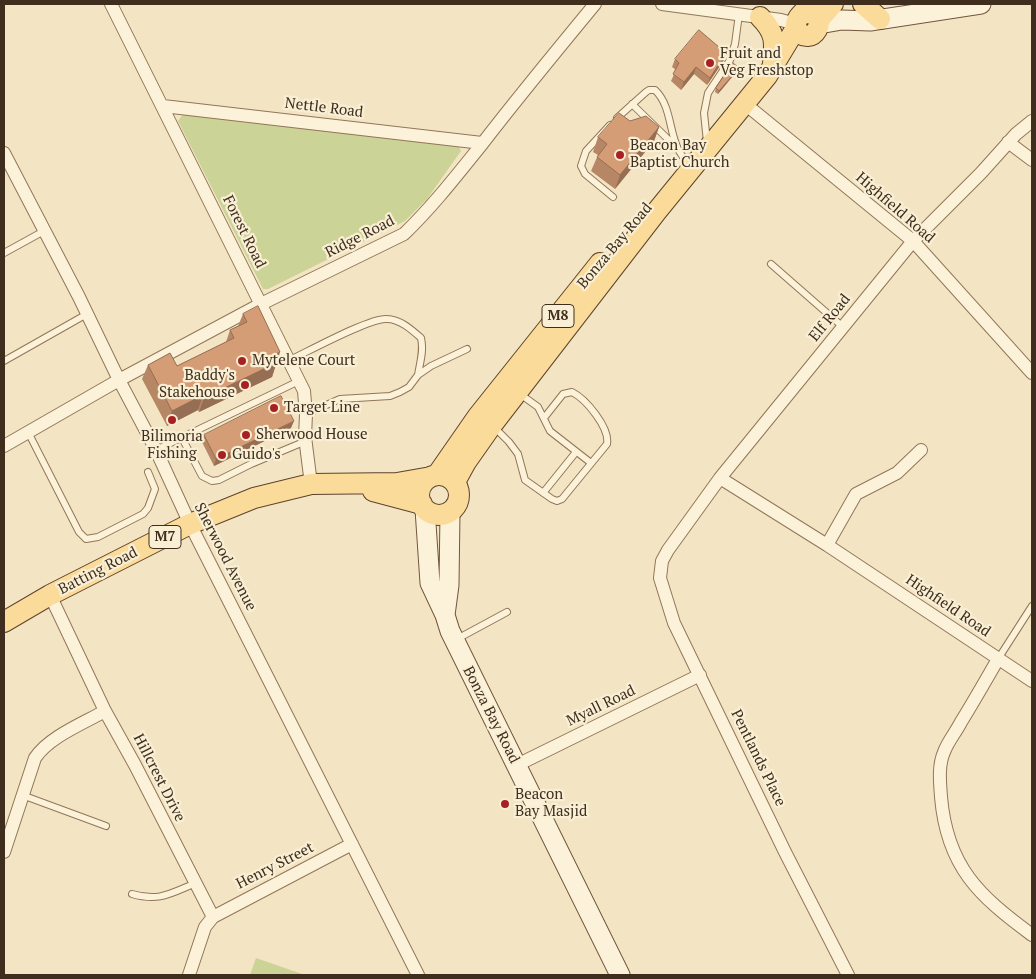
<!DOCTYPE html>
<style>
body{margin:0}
#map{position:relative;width:1036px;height:979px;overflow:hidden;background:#f3e5c4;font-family:"PT Serif",serif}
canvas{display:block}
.frame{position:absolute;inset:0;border:5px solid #3f2e1e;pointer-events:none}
</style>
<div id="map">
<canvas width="1036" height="979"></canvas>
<div class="frame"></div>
</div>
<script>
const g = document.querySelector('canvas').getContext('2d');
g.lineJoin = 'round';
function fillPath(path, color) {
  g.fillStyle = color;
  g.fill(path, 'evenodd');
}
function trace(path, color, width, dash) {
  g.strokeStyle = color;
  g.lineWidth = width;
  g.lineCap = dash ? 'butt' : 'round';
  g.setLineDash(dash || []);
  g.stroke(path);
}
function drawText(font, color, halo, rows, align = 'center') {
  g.font = font + ' "PT Serif",serif';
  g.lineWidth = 4.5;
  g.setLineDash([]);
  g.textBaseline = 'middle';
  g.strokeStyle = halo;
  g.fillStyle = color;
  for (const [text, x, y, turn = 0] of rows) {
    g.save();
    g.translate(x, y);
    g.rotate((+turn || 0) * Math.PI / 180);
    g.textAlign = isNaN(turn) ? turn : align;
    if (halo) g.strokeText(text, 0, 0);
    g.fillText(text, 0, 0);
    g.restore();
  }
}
const green = new Path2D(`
 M 193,113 L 459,147 L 461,151 L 427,199 L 405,221 L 268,289 L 263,289 L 178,121 L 183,114 Z
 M 256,958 L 305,975 L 250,975 Z`);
const lane = new Path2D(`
 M 632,104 L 676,147
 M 617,118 L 646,92 L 649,90 L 655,90 C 671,105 669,131 678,149 C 681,155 685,160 689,165
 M 610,125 L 586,151 L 581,166 L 585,174 L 613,197
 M 707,142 L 704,113 L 708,93 L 730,60 L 735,44 L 739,14
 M 4,253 L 44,231
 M 771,264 L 843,327
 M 290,360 C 309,351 371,317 387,319 C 400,319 412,330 421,338 C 424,351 420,362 418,375
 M 4,361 L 87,314
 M 520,394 L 538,407 L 550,431 L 591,463
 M 306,414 L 340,399 L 390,396 L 400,392 L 409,387 L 418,375 L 431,366 L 467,349
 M 493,426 L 509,442 L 518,454 L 525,480 L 552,499 L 557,501 L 562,499 L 607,444 C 610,428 586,399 572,392 L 563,394 L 544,418
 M 28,432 L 79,532 L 86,539 L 98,537 L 143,514 L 148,508 L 155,489 L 148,472
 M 182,438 L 202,476 L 212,481 L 219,480 L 251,464 L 306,441
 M 156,450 L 299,381
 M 543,493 L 576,452
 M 457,639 L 507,612
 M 998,659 L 1032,606
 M 22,795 L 106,826
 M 132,894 C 160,902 171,893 196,883`);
const street = new Path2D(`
 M 111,4 L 304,391 L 306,414 L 305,437 L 311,484
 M 662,4 L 781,20 L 796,24
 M 744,103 L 913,241 L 1032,373
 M 163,106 L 482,143
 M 1008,142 L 1032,160
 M 4,153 L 79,297 L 119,380 L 156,450 L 190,524 L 418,975
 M 4,446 L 119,380 L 261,304 L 404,234 C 433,206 457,175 482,144 C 519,96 557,50 595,4
 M 720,478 L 827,545 L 1032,681
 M 827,545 L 856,494 L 897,473 L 921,450
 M 50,595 L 105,711 L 135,765 L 213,917 L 205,927 L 189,975
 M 998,659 C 986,680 974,701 961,722 C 956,732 948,741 944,752 C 938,766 940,782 941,797 C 947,867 979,896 1032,935
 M 517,765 L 700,675
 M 4,852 L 35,758 C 49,737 82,724 105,711
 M 213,917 L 352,844
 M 848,975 L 785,852 L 674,623 L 660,578 L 662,561 L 668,550 L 720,478 L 913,241 L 981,173 L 1016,134 L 1032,121`);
const secondary = new Path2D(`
 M 819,24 L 842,20 L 870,21 L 981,4
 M 425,509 L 430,583 L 445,615 L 450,631 L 620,975
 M 445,615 L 449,585 L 450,512`);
const primary = new Path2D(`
 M 863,4 L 880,19
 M 760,17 C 776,33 775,42 773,63
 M 818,21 L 833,4
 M 796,28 C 811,53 834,12 805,13
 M 437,475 L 478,416 L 600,263
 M419 495a20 20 0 1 1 40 0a20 20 0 1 1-40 0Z
 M 455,482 L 466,462 L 492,425 L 657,211 L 767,76 L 796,28 C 795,16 805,12 811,4
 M 373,491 L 422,504
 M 4,622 L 50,595 L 190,524 L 254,498 L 311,484 L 397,483 L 431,477`);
const wall = new Path2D(`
 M 675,59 L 724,60 L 707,85 L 694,74 L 681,90 L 671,81 L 676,70 L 672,67 Z
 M 739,68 L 737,71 L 718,94 L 715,92 L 716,88 Z
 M 630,121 L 659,127 L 654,141 L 615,189 L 591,171 L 598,155 L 593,152 L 598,137 Z
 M 243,314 L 277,361 L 272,377 L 199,412 L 198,410 L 167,426 L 142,379 L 148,365 L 177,366 L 226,342 L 230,330 L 238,326 Z
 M 291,428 L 214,466 L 202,442 L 204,435 Z`);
const shadedWall = new Path2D(`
 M 726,53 L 724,60 L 707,85 L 710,78 Z
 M 696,67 L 694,74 L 681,90 L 684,82 Z
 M 739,68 L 737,71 L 718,94 L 719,91 Z
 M 659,127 L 654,141 L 615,189 L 620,175 Z
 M 280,352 L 272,377 L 199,412 L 204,398 L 274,355 Z
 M 203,395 L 198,410 L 167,426 L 172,411 Z
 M 294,421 L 291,428 L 214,466 L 216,459 Z`);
const building = new Path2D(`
 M 699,30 L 726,53 L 710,78 L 696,67 L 684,82 L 673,74 L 679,63 L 675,59 Z
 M 733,63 L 739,68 L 719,91 L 716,88 Z
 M 619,113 L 630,121 L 646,116 L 659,127 L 620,175 L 597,157 L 607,144 L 598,137 Z
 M 258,306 L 280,352 L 274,355 L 278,362 L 204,398 L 203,395 L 172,411 L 148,365 L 170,353 L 177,366 L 234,338 L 230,330 L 247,322 L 243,314 Z
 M 281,396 L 294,421 L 216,459 L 204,435 Z`);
const markers = [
 [710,63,5,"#a72122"],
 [620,155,5,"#a72122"],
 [242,361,5,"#a72122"],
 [245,385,5,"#a72122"],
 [274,408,5,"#a72122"],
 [172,420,5,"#a72122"],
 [246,435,5,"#a72122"],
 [222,455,5,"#a72122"],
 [505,804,5,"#a72122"]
];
const shields = [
 [558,316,32],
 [165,537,32]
];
const shieldNames = [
 ["M8",558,316],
 ["M7",165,537]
];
const poiNames = [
 ["Fruit and",720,54],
 ["Veg Freshstop",720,71],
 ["Beacon Bay",630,146],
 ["Baptist Church",630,163],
 ["Mytelene Court",252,361],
 ["Baddy's",235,376,"right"],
 ["Stakehouse",235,393,"right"],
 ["Target Line",284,408],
 ["Sherwood House",256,435],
 ["Bilimoria",172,437,"center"],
 ["Fishing",172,454,"center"],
 ["Guido's",232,455],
 ["Beacon",515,795],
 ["Bay Masjid",515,812]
];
const streetNames = [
 ["Nettle Road",324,108,7],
 ["Highfield Road",895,208,41],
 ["Forest Road",244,232,64],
 ["Ridge Road",360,237,-27],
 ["Bonza Bay Road",615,246,-50],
 ["Elf Road",830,318,-51],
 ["Sherwood Avenue",225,557,63],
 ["Batting Road",98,571,-27],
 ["Highfield Road",948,606,34],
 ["Myall Road",601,706,-26],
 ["Bonza Bay Road",491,715,63],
 ["Pentlands Place",758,758,64],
 ["Hillcrest Drive",159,778,63],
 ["Henry Street",275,866,-27]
];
fillPath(green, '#ccd396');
trace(lane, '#917658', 8);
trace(street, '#917658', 14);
trace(secondary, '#72563b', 21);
trace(primary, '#5e432c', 22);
trace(lane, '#fcf2d9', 6);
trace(street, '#fcf2d9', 12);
trace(secondary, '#fcf2d9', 19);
trace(primary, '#fadb99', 20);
fillPath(wall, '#b78765');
fillPath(shadedWall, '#956e53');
fillPath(building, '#d59d76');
trace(building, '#956e53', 1);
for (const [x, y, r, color] of markers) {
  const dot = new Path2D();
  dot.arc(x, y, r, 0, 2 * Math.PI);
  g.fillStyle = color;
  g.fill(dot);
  trace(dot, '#f9efd5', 2);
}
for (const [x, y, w] of shields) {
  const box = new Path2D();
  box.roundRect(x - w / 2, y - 11.5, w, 23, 4);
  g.fillStyle = '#f9efd5';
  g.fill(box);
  trace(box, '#3f2e1e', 1);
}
drawText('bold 14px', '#3f2e1e', null, shieldNames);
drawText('15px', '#3f2e1e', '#f9efd5', poiNames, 'left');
drawText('15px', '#3f2e1e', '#f9efd5', streetNames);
</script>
